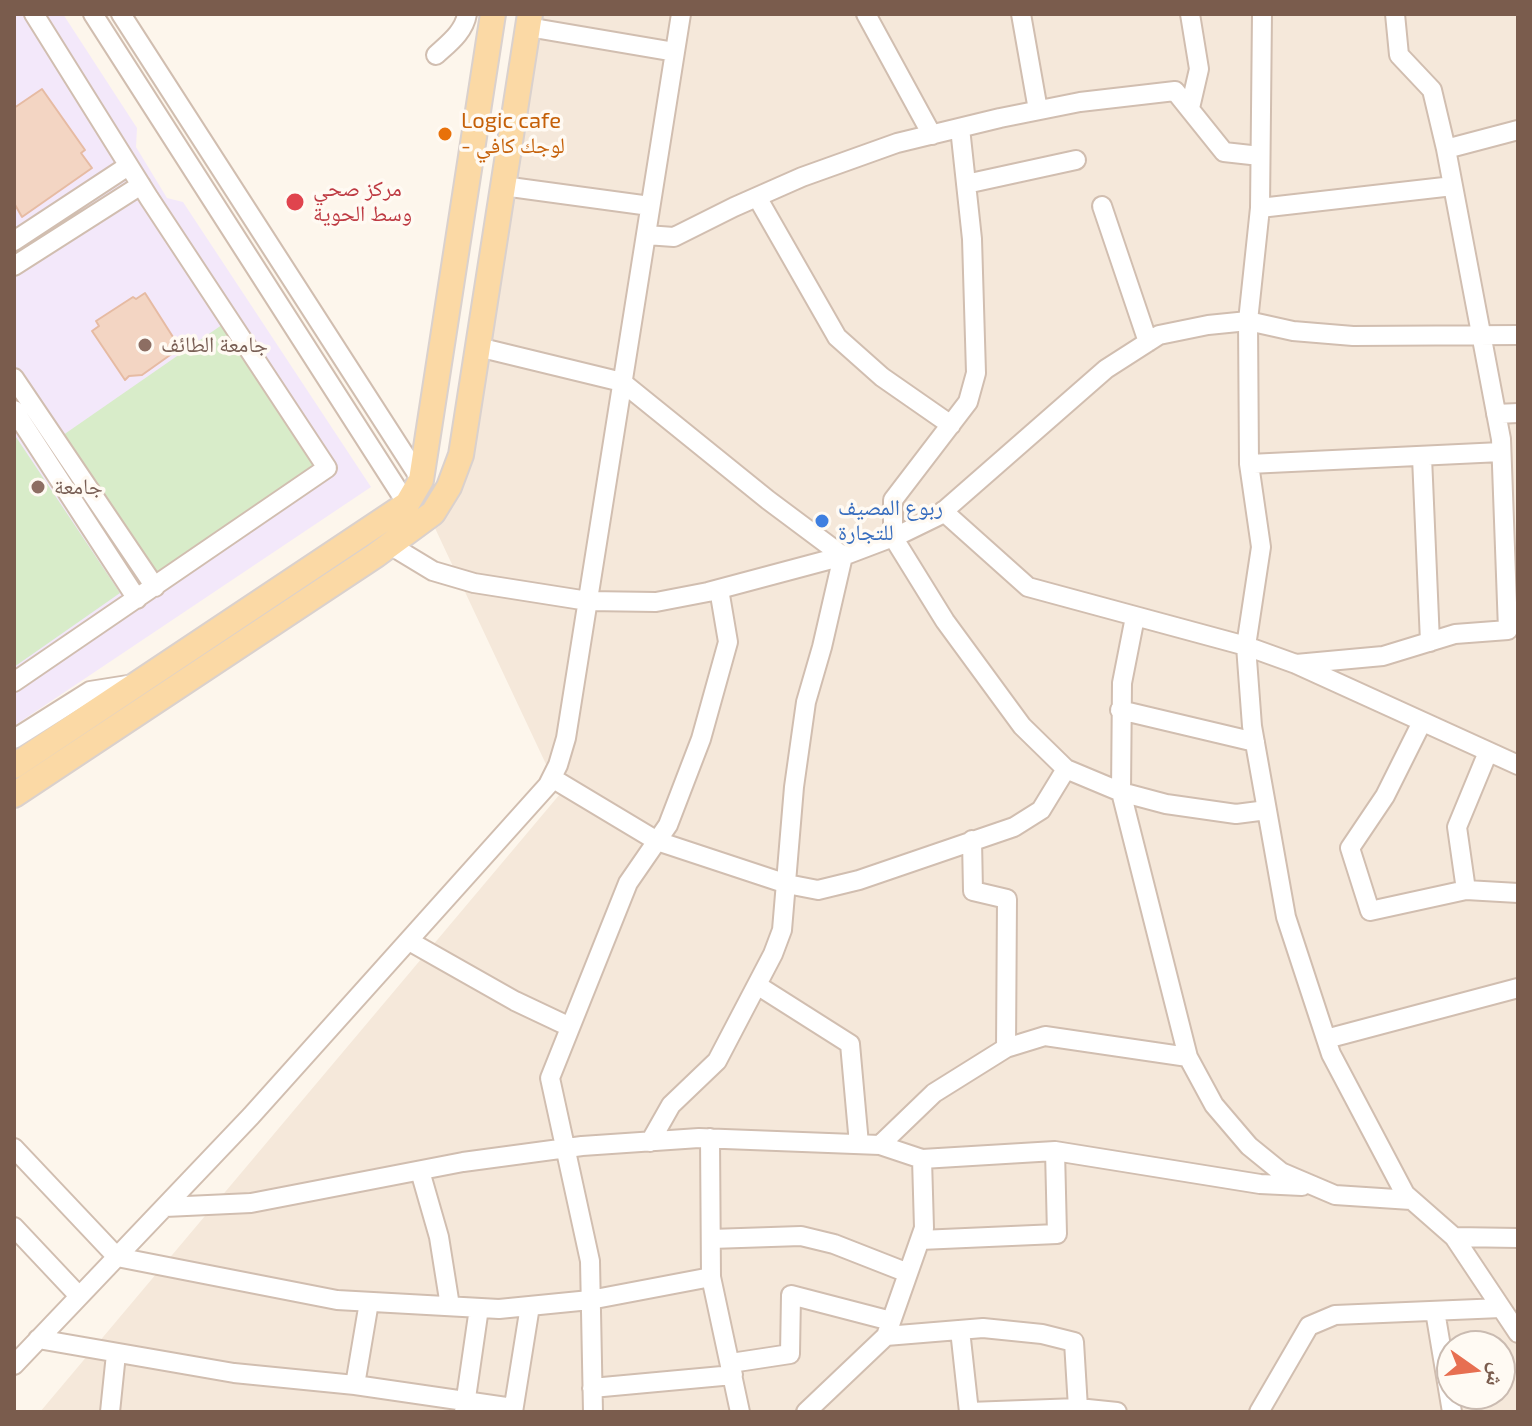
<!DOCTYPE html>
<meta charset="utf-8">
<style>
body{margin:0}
#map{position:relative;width:1532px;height:1426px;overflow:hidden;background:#fdf6ec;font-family:"Exo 2","Noto Naskh Arabic",sans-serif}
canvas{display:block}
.frame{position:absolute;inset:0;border:16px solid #7a5c4d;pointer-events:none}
.north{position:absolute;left:1436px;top:1330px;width:80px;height:80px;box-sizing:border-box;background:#fffaf3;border:2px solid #cabbb1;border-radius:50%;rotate:104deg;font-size:22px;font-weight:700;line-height:32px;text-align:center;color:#7a5c4d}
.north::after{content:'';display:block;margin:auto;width:28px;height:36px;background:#e76f51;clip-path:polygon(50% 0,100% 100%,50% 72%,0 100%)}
</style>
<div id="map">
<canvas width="1532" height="1426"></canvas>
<div class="frame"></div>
<div class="north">ش</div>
</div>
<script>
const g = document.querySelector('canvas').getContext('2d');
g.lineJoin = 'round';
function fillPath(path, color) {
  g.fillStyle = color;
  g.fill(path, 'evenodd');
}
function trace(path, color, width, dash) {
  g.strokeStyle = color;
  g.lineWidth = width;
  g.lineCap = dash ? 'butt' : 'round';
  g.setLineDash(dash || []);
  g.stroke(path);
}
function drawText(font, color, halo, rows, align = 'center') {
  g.font = font + ' "Exo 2","Noto Naskh Arabic",sans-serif';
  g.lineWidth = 7;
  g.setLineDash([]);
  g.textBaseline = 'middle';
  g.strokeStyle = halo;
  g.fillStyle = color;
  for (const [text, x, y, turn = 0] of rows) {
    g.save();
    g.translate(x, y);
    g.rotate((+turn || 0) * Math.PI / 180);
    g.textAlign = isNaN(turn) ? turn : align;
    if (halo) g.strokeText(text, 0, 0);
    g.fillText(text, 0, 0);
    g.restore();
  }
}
const residential = new Path2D(`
 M 539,14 L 1518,14 L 1518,1412 L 40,1412 L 560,794 L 434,526 ZM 1452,1346 L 1500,1346 L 1500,1394 L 1452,1394 Z`);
const education = new Path2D(`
 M 14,14 L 63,14 L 137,128 L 136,147 L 167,198 L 183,202 L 371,487 L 14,726 Z`);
const green = new Path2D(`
 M 229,320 L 327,468 L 155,587 L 56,440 Z
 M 14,434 L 120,593 L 14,667 Z`);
const building = new Path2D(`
 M 42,89 L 85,150 L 81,153 L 92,168 L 22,217 L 14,203 L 14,108 Z
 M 145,293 L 180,348 L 142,375 L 129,376 L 125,380 L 92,331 L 99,326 L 96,321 L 133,297 L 136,299 Z`);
const minor = new Path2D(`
 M 93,14 L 407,504
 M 121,14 L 421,480
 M 866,14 L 932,135
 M 1021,14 L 1038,110
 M 1190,14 L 1199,69 L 1190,108
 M 1262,14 L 1260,208 L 1248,321 L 1249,464 L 1261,547 L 1246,646 L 1252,726 L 1286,917 L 1331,1054 L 1405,1194 L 1454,1237 L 1518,1333
 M 1395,14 L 1399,55 L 1432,90 L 1446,149
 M 528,27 L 675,52
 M 436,55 C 449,43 464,32 467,14
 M 960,128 L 972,239 L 976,373 L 968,402 L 893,500 L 893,537 L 945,621 L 1022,726 L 1066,769 L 1121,792 L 1166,804 L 1236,814 L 1267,810
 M 966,184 L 1076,160
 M 503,186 L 650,206
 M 757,197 L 837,337 L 882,377 L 951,425
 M 1102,206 L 1148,342
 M 1260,208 L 1453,186
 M 646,235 L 674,237 L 734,207 L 802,177 L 897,143 L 1000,118 L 1080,102 L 1175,91 L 1224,152 L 1260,156
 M 14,241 L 128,166
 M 14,266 L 141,185
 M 478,347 L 622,382 L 768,500 L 843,556 L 822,647 L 806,702 L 794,787 L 782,930 L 773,954 L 717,1061 L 671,1105 L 650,1142
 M 14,378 L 155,587
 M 14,410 L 137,599
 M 1496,414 L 1518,413
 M 1422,457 L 1430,642
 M 1249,464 L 1501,452
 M 943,511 L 1028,587 L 1246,646 L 1296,664 L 1518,765
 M 390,545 L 433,571 L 474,583 L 588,601 L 656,602 L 708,592 L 843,556 L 901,534 L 938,516 L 1106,369 L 1159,335 L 1208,325 L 1248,321 L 1293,331 L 1353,336 L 1518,335
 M 1135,617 L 1122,683 L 1121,792 L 1188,1057 L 1214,1105 L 1249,1146 L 1281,1172 L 1335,1195 L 1411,1200
 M 1296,664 L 1383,656 L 1455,634 L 1508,630 L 1501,439 L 1446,149 L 1518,130
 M 14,682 L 327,468 L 149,198 L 34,14
 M 1120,710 L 1255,742
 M 1422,722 L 1385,796 L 1350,848 L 1370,911 L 1466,890
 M 14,739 L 90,691 L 134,684
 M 1488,752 L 1457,827 L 1466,890 L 1518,893
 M 552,778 L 657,841 L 787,884 L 818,890 L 859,880 L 1014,827 L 1041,810 L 1066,769
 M 972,840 L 973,891 L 1007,899 L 1006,1048
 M 409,941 L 515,1001 L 570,1027
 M 757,985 L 850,1044 L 859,1144
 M 1326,1039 L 1518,988
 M 710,1138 L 711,1277
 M 880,1145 L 922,1159
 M 14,1148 L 117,1257 L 337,1300 L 499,1309 L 590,1300 L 711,1277 L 740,1412
 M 420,1171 L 439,1237 L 450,1306
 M 165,1207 L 251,1203 L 463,1162 L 582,1146 L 699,1138 L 880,1145 L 934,1093 L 1006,1048 L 1045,1036 L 1188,1057
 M 14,1227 L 79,1296
 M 1454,1237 L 1518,1238
 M 711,1239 L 801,1236 L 834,1244 L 908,1273
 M 920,1240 L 1057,1234 L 1055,1151
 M 1435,1311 L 1452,1412
 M 960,1330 L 969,1412
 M 886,1336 L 983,1328 L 1042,1334 L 1074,1342 L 1078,1408 L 1117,1412
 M 38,1339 L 234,1373 L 355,1385 L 369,1302
 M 731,1363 L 790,1354 L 791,1295 L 891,1321
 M 14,1365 L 251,1116 L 548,785 L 558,765 L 566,738 L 681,14
 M 355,1385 L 513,1408
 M 592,1388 L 733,1375
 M 110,1412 L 116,1354
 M 464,1412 L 479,1308
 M 513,1412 L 530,1306
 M 593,1412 L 590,1261 L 550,1078 L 628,883 L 668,825 L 701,739 L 728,642 L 719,589
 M 806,1412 L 886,1336 L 924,1228 L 922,1159 L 1055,1151 L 1260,1184 L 1302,1186
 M 969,1412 L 1078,1408
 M 1259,1412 L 1309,1326 L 1335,1315 L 1501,1308`);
const major = new Path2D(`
 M 14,766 L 407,504 L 421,480 L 493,14
 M 14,795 L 376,555 L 433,513 L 449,487 L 461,455 L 530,14`);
const markers = [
 [445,134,8,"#e8710a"],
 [295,202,10,"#e0444e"],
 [145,345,8,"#8d6e63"],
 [38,487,8,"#8d6e63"],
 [822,521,8,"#3f7fe0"]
];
const foodNames = [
 ["Logic cafe",461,121],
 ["- لوجك كافي",461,146]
];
const healthNames = [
 ["مركز صحي",313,189],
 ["وسط الحوية",313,214]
];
const educationNames = [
 ["جامعة الطائف",161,345],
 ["جامعة",54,487]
];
const shopNames = [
 ["ربوع المصيف",838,508],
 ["للتجارة",838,533]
];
fillPath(residential, '#f5e8da');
fillPath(education, '#f3e8fa');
fillPath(green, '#d8ecc9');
fillPath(building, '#f3d5c3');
trace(building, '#e6bba3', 2);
trace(minor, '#d1beb0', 22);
trace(major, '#dad1cd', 28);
trace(minor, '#fff', 18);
trace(major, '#fbd9a5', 24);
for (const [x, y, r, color] of markers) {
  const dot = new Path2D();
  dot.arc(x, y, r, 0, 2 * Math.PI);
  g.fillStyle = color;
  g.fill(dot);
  trace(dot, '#fffaf3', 3);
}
drawText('22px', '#c56008', '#fffaf3', foodNames, 'left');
drawText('22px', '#be3a42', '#fffaf3', healthNames, 'left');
drawText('22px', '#785e54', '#fffaf3', educationNames, 'left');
drawText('22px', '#366cbe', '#fffaf3', shopNames, 'left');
</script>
